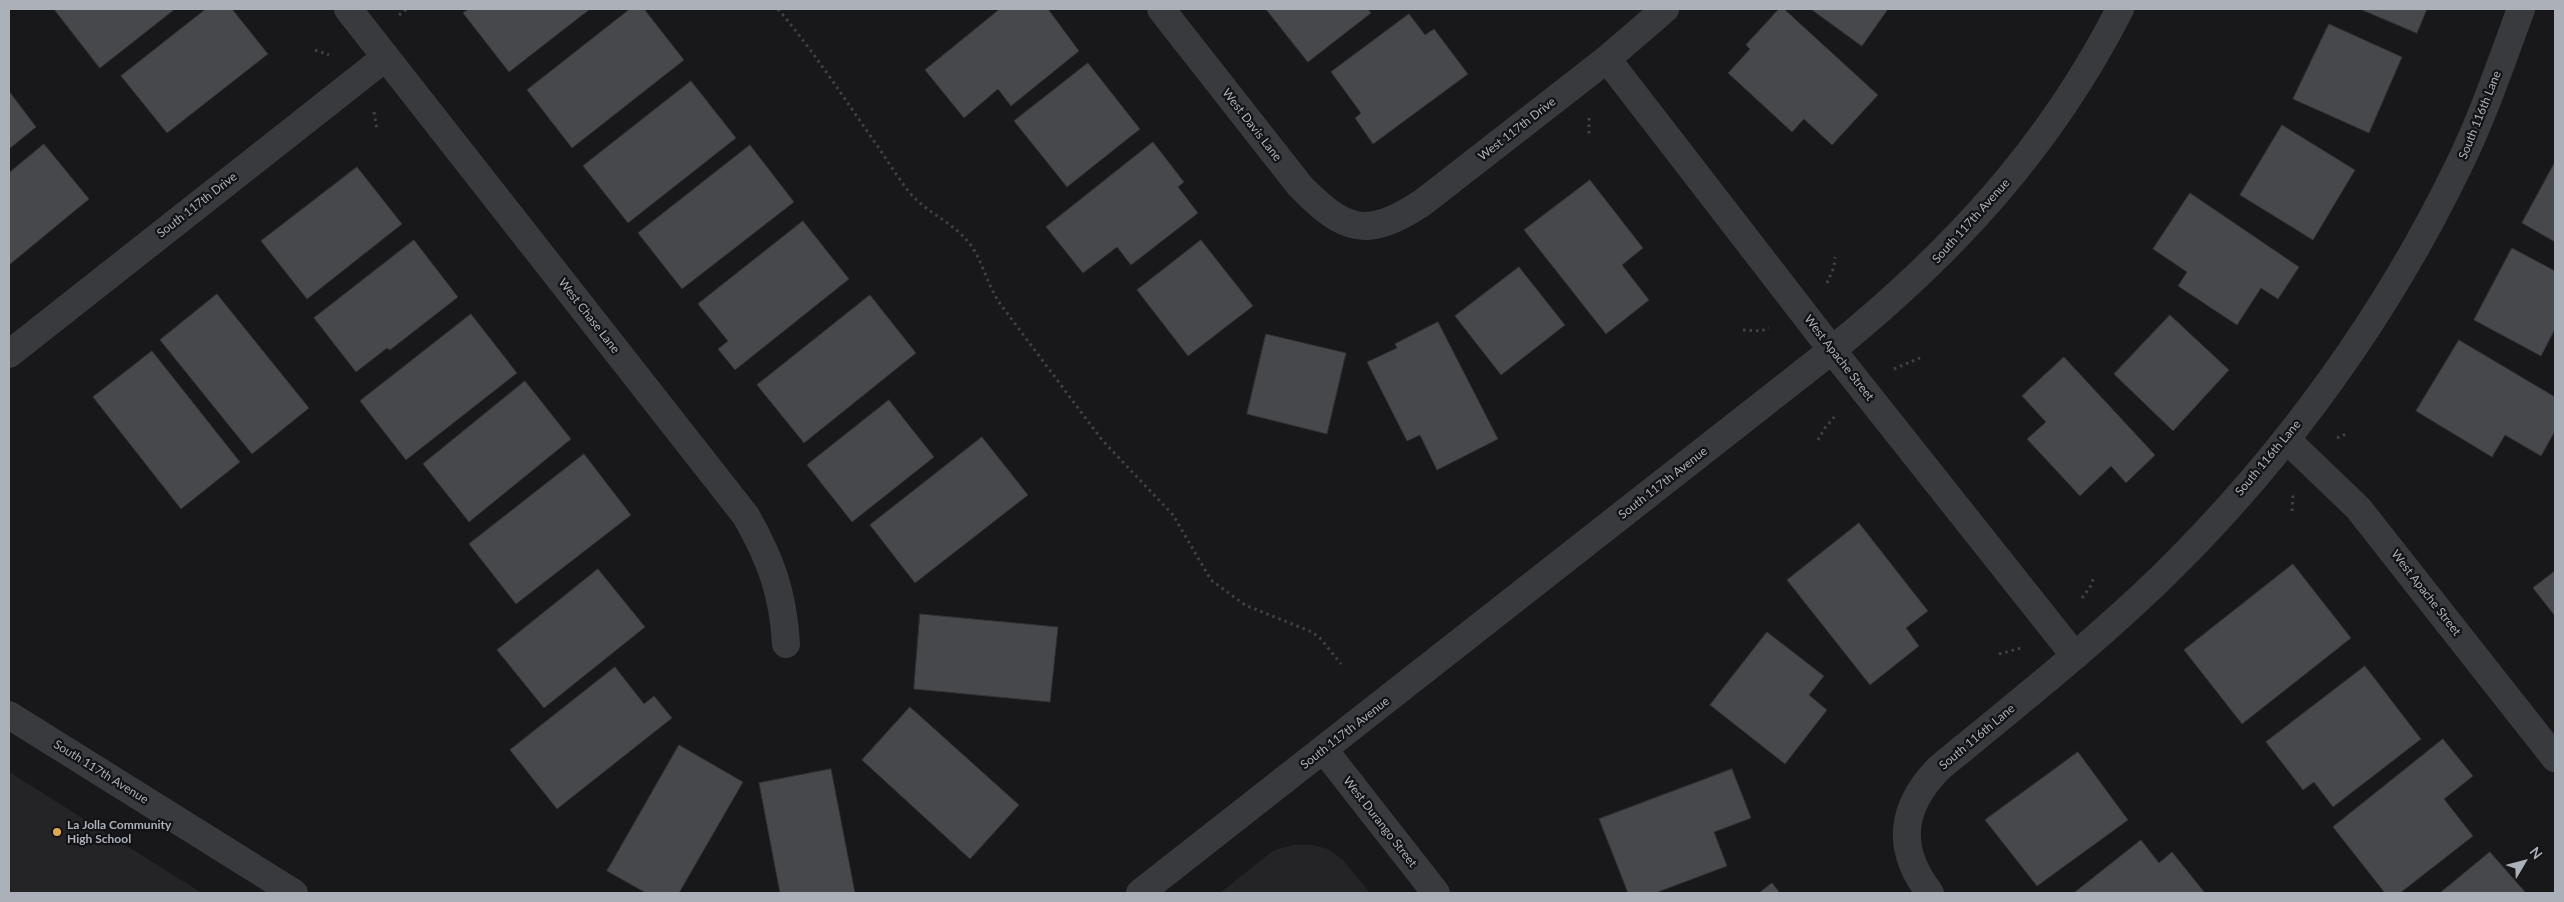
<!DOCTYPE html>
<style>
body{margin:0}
#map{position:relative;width:2564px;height:902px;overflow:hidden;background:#18181a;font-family:Lato,sans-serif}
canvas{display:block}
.frame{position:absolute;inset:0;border:10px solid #acb0b8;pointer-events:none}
.north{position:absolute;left:2499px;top:837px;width:50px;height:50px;-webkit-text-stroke:4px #131315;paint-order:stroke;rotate:53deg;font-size:14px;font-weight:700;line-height:20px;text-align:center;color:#acb0b8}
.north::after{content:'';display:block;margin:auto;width:18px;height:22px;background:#acb0b8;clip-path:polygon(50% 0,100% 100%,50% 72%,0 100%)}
</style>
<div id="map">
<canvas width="2564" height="902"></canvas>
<div class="frame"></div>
<div class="north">N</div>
</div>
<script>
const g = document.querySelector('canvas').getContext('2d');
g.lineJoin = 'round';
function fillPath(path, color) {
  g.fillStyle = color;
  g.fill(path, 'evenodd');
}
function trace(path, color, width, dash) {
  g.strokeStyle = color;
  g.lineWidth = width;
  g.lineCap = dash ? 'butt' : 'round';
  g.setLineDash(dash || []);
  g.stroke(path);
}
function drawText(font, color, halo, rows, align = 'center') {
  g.font = font + ' Lato,sans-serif';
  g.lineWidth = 4.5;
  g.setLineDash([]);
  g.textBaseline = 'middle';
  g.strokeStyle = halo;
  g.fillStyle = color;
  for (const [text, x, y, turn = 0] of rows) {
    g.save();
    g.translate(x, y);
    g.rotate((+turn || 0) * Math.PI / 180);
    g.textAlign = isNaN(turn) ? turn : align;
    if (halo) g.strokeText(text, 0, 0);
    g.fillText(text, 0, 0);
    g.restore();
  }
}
const built = new Path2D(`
 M 9,772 L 202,893 L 9,893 Z
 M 1293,845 L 1313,845 L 1328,849 L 1344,861 L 1370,893 L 1220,893 L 1274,850 Z`);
const building = new Path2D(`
 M 54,9 L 175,9 L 100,68 Z
 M 206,9 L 232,9 L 268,54 L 167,133 L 121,76 Z
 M 469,9 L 590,9 L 509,72 L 463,13 Z
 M 630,9 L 644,9 L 684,60 L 572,148 L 527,90 Z
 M 1000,9 L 1048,9 L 1079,51 L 1011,106 L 998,89 L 964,118 L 925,70 Z
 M 1266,9 L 1368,9 L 1371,13 L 1308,62 Z
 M 1779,9 L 1784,9 L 1878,95 L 1832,145 L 1804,119 L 1792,132 L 1728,73 L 1750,49 L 1746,45 Z
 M 1811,9 L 1888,9 L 1862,46 Z
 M 2360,9 L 2427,9 L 2417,33 Z
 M 1409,14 L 1425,35 L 1434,29 L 1468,74 L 1373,144 L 1355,118 L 1361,113 L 1331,72 Z
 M 2329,24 L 2402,57 L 2369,133 L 2293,99 Z
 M 1088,63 L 1140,129 L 1067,187 L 1014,121 Z
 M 691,81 L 736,138 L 628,223 L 583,166 Z
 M 9,91 L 36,127 L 9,149 Z
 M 2282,125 L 2355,170 L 2313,240 L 2240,195 Z
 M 1153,142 L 1184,182 L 1178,187 L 1198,213 L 1131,265 L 1117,247 L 1083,273 L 1046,227 Z
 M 44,144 L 89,199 L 9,265 L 9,173 Z
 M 750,145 L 794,202 L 682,289 L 638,233 Z
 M 2555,162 L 2555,242 L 2522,223 Z
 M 357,167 L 402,224 L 307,299 L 261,241 Z
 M 1590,180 L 1643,248 L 1622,265 L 1649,300 L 1606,334 L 1524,230 Z
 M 2190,193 L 2299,267 L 2278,299 L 2261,288 L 2237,325 L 2178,286 L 2187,272 L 2153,249 Z
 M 803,221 L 849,279 L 735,370 L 718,349 L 728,341 L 698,304 Z
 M 414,240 L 458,297 L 390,350 L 387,348 L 356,372 L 314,318 Z
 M 1201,240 L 1253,306 L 1188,356 L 1137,290 Z
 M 2512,248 L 2555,271 L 2555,329 L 2541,356 L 2474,320 Z
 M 1519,267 L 1565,325 L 1501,375 L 1455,316 Z
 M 217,294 L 309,408 L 252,454 L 160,340 Z
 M 870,295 L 916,353 L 804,443 L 757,385 Z
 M 471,314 L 517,373 L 406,460 L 360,401 Z
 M 2170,315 L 2229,370 L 2173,431 L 2114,374 Z
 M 1438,322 L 1498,439 L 1437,470 L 1420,435 L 1407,441 L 1367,362 L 1397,348 L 1395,344 Z
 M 1266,334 L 1346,353 L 1327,434 L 1247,414 Z
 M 2459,340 L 2555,397 L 2555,431 L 2541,456 L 2505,435 L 2492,457 L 2416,411 Z
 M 152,351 L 240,462 L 181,509 L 93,397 Z
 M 2064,357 L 2155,455 L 2126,483 L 2111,466 L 2080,496 L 2027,439 L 2046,422 L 2022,396 Z
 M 525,381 L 571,439 L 469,522 L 423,464 Z
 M 889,400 L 934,457 L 852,522 L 807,465 Z
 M 982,437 L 1028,495 L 915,583 L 870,525 Z
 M 584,454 L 631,515 L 516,604 L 469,544 Z
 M 1859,523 L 1928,611 L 1906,628 L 1919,646 L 1870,685 L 1787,580 Z
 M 2293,564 L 2351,638 L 2242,724 L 2184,650 Z
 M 598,569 L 645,627 L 544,708 L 497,650 Z
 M 2555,571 L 2555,616 L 2533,588 Z
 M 920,614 L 1058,627 L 1050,702 L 914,689 Z
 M 1767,632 L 1824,676 L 1809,695 L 1827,710 L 1785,764 L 1710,705 Z
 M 2365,666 L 2421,739 L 2333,807 L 2314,782 L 2303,790 L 2266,742 Z
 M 615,667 L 644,704 L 654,696 L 672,718 L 557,809 L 510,750 Z
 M 910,707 L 1019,805 L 970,859 L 862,760 Z
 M 2443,739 L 2473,776 L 2444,799 L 2473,836 L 2400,893 L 2385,893 L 2333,827 Z
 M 679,745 L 743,782 L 679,893 L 646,893 L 607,871 Z
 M 2078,752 L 2128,820 L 2037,886 L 1985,820 Z
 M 831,769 L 855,893 L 780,893 L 759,783 Z
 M 1732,769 L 1751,818 L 1714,832 L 1727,866 L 1655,893 L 1628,893 L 1599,819 Z
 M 2141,840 L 2159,863 L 2172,852 L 2205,893 L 2074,893 Z
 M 2490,852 L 2526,893 L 2440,893 Z
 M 1772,883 L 1780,893 L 1759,893 Z`);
const path = new Path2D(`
 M 778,9 C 816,54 847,103 881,151 C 890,165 899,179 909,192 C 927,214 956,223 972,247 C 984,265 988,287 1001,305 L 1102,440 L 1173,515 L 1211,580 L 1245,605 L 1312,632 L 1321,639 L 1341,664
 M 399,15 L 407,9
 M 315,50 L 329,55
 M 374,112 L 377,130
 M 1589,118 L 1589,135
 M 1827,283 L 1834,267 L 1835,257
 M 1743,330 L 1761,331 L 1769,328
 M 1894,369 L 1920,358
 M 2337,438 L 2348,433
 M 1818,440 L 1825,428 L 1836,415
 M 2292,511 L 2293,495
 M 2082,598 L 2090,587 L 2094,577
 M 1999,654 L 2021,648`);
const minor = new Path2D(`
 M 348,9 L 746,516 C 771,560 783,593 786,644
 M 1161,9 L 1300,186 C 1345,232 1367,239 1422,203 L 1607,59 L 1665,9
 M 1607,59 L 1832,350 L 2075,656
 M 9,354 L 386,57
 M 2286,439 L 2358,508 L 2555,758
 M 9,715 L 294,893
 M 1324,750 L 1436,893
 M 1140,893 L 1832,350 C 1952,253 2050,147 2120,9
 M 1930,893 C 1895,848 1901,807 1939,768 C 2016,705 2094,643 2165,574 C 2285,456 2387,315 2460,163 C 2484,114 2502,60 2521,9`);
const markers = [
 [57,832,5,"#ddaa4d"]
];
const streetNames = [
 ["South 116th Lane",2480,115,-68],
 ["West Davis Lane",1252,125,52],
 ["West 117th Drive",1517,129,-38],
 ["South 117th Drive",197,205,-38],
 ["South 117th Avenue",1971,221,-48],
 ["West Chase Lane",589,316,52],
 ["West Apache Street",1839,358,52],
 ["South 116th Lane",2268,458,-50],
 ["South 117th Avenue",1663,483,-38],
 ["West Apache Street",2426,593,52],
 ["South 117th Avenue",1345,733,-38],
 ["South 116th Lane",1977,737,-40],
 ["South 117th Avenue",101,772,32],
 ["West Durango Street",1380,822,52]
];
const poiNames = [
 ["La Jolla Community",67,825],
 ["High School",67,839]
];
fillPath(built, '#242427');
fillPath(building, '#47484c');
trace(building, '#323235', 1);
trace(path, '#404145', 3, [2.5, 4]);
trace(minor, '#393a3e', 28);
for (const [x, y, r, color] of markers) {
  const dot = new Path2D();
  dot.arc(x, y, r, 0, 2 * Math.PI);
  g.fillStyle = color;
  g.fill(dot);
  trace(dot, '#131315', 2);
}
drawText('12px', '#acb0b8', '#131315', streetNames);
drawText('bold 12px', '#acb0b8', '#131315', poiNames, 'left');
</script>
